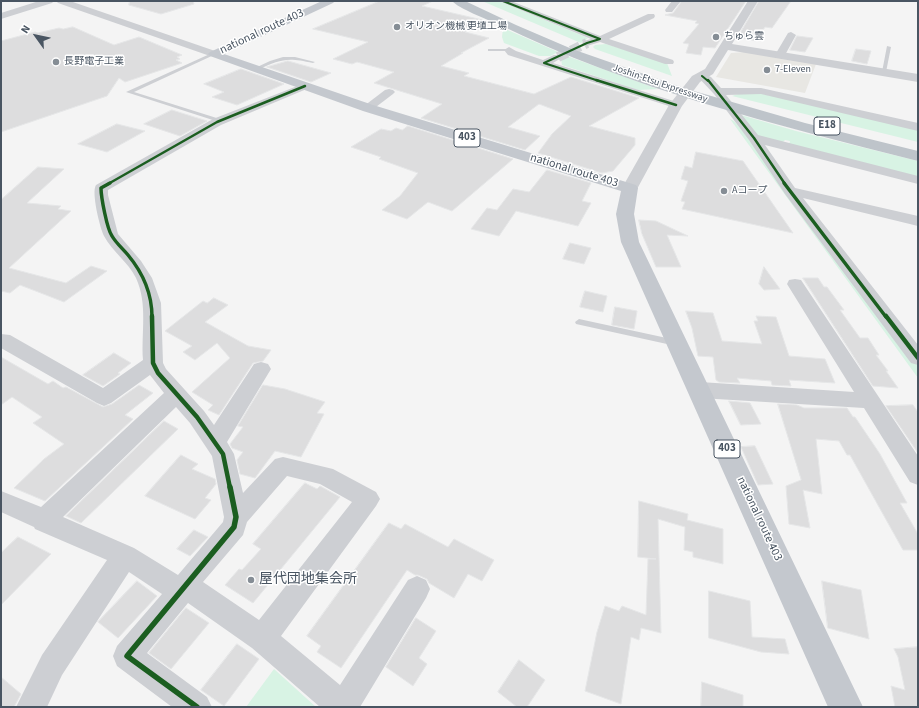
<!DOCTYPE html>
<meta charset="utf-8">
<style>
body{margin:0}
#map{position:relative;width:919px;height:708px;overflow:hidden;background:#f4f4f4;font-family:"Source Sans 3",sans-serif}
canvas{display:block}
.frame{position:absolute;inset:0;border:2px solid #495562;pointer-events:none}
.north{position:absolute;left:16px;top:16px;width:40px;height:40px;-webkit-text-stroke:3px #fff;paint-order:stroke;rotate:303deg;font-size:11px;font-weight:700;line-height:16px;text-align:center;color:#495562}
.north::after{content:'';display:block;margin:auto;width:14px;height:18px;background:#495562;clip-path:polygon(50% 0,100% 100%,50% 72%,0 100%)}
</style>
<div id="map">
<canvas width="919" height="708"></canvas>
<div class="frame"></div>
<div class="north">N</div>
</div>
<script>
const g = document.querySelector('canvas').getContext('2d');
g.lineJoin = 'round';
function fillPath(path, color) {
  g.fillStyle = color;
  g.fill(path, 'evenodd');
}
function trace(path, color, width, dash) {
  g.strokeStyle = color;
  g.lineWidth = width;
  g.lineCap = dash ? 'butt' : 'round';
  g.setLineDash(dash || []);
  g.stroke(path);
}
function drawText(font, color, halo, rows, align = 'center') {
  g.font = font + ' "Source Sans 3","Noto Sans JP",sans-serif';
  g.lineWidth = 3;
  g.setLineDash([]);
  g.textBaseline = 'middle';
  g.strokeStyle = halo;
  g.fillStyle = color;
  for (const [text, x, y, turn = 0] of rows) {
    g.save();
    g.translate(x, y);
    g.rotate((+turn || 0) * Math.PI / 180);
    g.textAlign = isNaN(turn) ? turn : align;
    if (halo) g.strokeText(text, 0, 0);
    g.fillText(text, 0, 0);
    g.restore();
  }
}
const commercial = new Path2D(`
 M 745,52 L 816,64 L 805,93 L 716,77 L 731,53 Z`);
const green = new Path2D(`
 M 482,1 L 499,1 L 588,38 L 581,43 Z
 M 503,28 L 558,52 L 550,56 L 539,56 L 504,43 L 502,37 Z
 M 606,44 L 667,63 L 672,76 L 595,49 L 593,47 L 595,45 Z
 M 567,56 L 658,89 L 638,90 L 562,65 L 561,59 Z
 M 741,93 L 759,93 L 918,129 L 918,142 L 732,96 Z
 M 741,115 L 796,131 L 918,161 L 918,177 L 789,145 L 790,141 L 785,140 L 782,143 L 755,135 Z
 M 730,119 L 734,121 L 748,137 L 918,365 L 918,378 Z
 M 274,669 L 316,707 L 246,707 Z`);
const building = new Path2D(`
 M 130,1 L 193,1 L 194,4 L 161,14 L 129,5 Z
 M 380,1 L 433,1 L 422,6 L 487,21 L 465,32 L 489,38 L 461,53 L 463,53 L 441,66 L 469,73 L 464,76 L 534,94 L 571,77 L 639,98 L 589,126 L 635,138 L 635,145 L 613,171 L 602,173 L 538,153 L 552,134 L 571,116 L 539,104 L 508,127 L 540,136 L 525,150 L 421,118 L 442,104 L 374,83 L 394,72 L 357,62 L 352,64 L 333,59 L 368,42 L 313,29 Z
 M 682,1 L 746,1 L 715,48 L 703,47 L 701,55 L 686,53 L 689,44 L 683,43 L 699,24 L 695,23 L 697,21 L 665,15 L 673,13 Z
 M 759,1 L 791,1 L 772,28 L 765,27 L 756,41 L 738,37 Z
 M 73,27 L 114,45 L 139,37 L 182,55 L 177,57 L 180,59 L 176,60 L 182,63 L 125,82 L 119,78 L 107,96 L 1,132 L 1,41 L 35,32 L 38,33 L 59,28 L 63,29 Z
 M 797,36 L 813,38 L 805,52 L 790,50 Z
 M 856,49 L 871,51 L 867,64 L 852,61 Z
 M 288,61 L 331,73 L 311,82 L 267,67 Z
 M 241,69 L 284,84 L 237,105 L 212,97 L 224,92 L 204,84 Z
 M 172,110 L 207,121 L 180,136 L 144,124 Z
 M 117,124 L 145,131 L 107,152 L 78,144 Z
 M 408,126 L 513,159 L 452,211 L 428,202 L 407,219 L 382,210 L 400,196 L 418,173 L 379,159 L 381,157 L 351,147 L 381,129 L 391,131 L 396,128 L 402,130 Z
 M 696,152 L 743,161 L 793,233 L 682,209 L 685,202 L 681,201 L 688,181 L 681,179 L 685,166 L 692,168 Z
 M 38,167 L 64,169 L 27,203 L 61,206 L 58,209 L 71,211 L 9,268 L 66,283 L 91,266 L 107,271 L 64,302 L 20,285 L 10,293 L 1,291 L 1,200 Z
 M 547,170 L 591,183 L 582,201 L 591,203 L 578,226 L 516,211 L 499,236 L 471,229 L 487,208 L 497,210 L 513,189 L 529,192 Z
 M 639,220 L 656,221 L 688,236 L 667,235 L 681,267 L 656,267 L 642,234 Z
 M 570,243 L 591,248 L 584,264 L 563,259 Z
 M 764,267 L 780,289 L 764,290 L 759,284 Z
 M 803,278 L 818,278 L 824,287 L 827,287 L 844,310 L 840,310 L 860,338 L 868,338 L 879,355 L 876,355 L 888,371 L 886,371 L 898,388 L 873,386 Z
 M 585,291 L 607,296 L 603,312 L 580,307 Z
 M 214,298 L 228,305 L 205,322 L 248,346 L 271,350 L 263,361 L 253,363 L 219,415 L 208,410 L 213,405 L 192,392 L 230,358 L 217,343 L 195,360 L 183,352 L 192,346 L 165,331 L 203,301 L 207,303 Z
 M 615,307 L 637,311 L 634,329 L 612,325 Z
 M 686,311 L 713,313 L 722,341 L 762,344 L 754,321 L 758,321 L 756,316 L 776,317 L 789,356 L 825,359 L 835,383 L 789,380 L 791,386 L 772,385 L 771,381 L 737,378 L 740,383 L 719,382 L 716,380 L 713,357 L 698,356 L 692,328 Z
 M 114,353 L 131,363 L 118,373 L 120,374 L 103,386 L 83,375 Z
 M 1,357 L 48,384 L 53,381 L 63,388 L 66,387 L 103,407 L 112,404 L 139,385 L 153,393 L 125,415 L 133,419 L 45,501 L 14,488 L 44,459 L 64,444 L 33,423 L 42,417 L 12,397 L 1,405 Z
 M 263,385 L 285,389 L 325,402 L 317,413 L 324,414 L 301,457 L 275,451 L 255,478 L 240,474 L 237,460 L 243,452 L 232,448 L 230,444 L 243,427 L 238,426 Z
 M 729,401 L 750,403 L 761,424 L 741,425 Z
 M 778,404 L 797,405 L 804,408 L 847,408 L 853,417 L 855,417 L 880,454 L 907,503 L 900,503 L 918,534 L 918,550 L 903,550 L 850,455 L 847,455 L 839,441 L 816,439 L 822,494 L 803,490 L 810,528 L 789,524 L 786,486 L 801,480 Z
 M 913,405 L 918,412 L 918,453 L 886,406 Z
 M 164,421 L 178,429 L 81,523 L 66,516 Z
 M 755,446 L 773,484 L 758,485 L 741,447 Z
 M 181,455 L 198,464 L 192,469 L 215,479 L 216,484 L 205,498 L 211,500 L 195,519 L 145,496 Z
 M 305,483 L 317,489 L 320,486 L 340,497 L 253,603 L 225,585 L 239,569 L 242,570 L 261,549 L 253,544 Z
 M 639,501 L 688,514 L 687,520 L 723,529 L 723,564 L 693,557 L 693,552 L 684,550 L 685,527 L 658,519 L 661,633 L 641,628 L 639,640 L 631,637 L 621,704 L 585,691 L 597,632 L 605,606 L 619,611 L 622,606 L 646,615 L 648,559 L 656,559 L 638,557 Z
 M 389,523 L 401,529 L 405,524 L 448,547 L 454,539 L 494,560 L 482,581 L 468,574 L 454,598 L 429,583 L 427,579 L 418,575 L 415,575 L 407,570 L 341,668 L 317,652 L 321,646 L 307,636 Z
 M 194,530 L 208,537 L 190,556 L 177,549 Z
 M 18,537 L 51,554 L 1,605 L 1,553 Z
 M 137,581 L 157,596 L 118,638 L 98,622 Z
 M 822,581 L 861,590 L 869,639 L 828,628 Z
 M 709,591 L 750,601 L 752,637 L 785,639 L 789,654 L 761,652 L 709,638 Z
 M 186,608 L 209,623 L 171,669 L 149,653 Z
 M 416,618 L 436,631 L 419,658 L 427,664 L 413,686 L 386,667 Z
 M 237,644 L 259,659 L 224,706 L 201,690 Z
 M 918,647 L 918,707 L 895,707 L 891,686 L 905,690 L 898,657 L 894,649 Z
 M 519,660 L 545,680 L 527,707 L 517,707 L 498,692 Z
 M 1,677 L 21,694 L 14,707 L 1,707 Z
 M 702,682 L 743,695 L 743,707 L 701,707 Z`);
const minorTunnel = new Path2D(`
 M 558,57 L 587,43`);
const service = new Path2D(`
 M 887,46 L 891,47 L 886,72 L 884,73 L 882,72 Z
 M 488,49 L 509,49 L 511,50 L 509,51 L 488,51 Z
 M 212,53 L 216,54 L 134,92 L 223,120 L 223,122 L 219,122 L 126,92 Z
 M 283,57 L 295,57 L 315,62 L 313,63 C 287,57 281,59 257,70 L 253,69 L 270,61 Z
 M 579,319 L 676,340 L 680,343 L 676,346 L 576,324 L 575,322 Z`);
const minor = new Path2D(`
 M 499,1 L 511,1 L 600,36 L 648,14 L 654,14 L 655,16 L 654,18 L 609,39 L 673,60 L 674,62 L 673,64 L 665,64 L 600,42 L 587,46 L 584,45 L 582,43 L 584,41 L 591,39 Z
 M 672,1 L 681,1 L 672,12 L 666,12 L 665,10 Z
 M 791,32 L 796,35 L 785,55 L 784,57 L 776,57 L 775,55 L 788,33 Z
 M 509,47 L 516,51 L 543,60 L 554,55 L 562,55 L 563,57 L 553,63 L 680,103 L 682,105 L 680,107 L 672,107 L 508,55 L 504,50 Z
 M 702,73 L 711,77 L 721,88 L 761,88 L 918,123 L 918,131 L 761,94 L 726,95 L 758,135 L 918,176 L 918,184 L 765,145 L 795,188 L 918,216 L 918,226 L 803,198 L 918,345 L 918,365 L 911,363 L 785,194 L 749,140 L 714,94 L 697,76 L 698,74 Z
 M 305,83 L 309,84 L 310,86 L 309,88 L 221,125 L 108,190 L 108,195 L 118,234 L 141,261 L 152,278 L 161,303 L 163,363 L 166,369 L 204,411 L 214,425 L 254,364 L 261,362 L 268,364 L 271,369 L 227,442 L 234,454 L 243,493 L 275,459 L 283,457 L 333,469 L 376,492 L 380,499 L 376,506 L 281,636 L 340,685 L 408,580 L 417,576 L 426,580 L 430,589 L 426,598 L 360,707 L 320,707 L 252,648 L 188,603 L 147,653 L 207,697 L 212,707 L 172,707 L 117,666 L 113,656 L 117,646 L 162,594 L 129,572 L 62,675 L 47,707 L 16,707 L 42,655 L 107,560 L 35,529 L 34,527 L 1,512 L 1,491 L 41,507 L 164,393 L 150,375 L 111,403 L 104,406 L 97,403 L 1,348 L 1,334 L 10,335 L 103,388 L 143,360 C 141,333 148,304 136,278 C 128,262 112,251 104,236 C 100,228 91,192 96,185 L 213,119 ZM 176,407 L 190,423 L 212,456 L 224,517 L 223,522 L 178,575 L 134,548 L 63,517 ZM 287,476 L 320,484 L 352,502 L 259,620 L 203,582 L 243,535 L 247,522 Z
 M 389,89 L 393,90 L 395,92 L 393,94 L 372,110 L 364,110 L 362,108 L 364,106 L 385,90 Z
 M 795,279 L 801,280 L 918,456 L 918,485 L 910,482 L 864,408 L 700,398 L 693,395 L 690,390 L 693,385 L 700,382 L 854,392 L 787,284 L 789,280 Z`);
const tertiary = new Path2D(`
 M 39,1 L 54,1 L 52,3 L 1,19 L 1,13 Z
 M 56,1 L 70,1 L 218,52 L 220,54 L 218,56 L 210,56 L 58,3 Z
 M 748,1 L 758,1 L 732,44 L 918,74 L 918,82 L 728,50 L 713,74 L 700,82 L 682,106 L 636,191 L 630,193 L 624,191 L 622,188 L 669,105 L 692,76 L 705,69 Z`);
const trunk = new Path2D(`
 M 322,1 L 335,1 L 333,3 L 224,54 L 373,105 L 636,185 L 638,188 L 634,214 L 639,242 L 863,707 L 828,707 L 621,242 L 616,214 L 621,191 L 363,111 L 210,56 L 208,54 L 210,52 Z`);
const motorway = new Path2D(`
 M 452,1 L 465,1 L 516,25 L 572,49 L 687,89 L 805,123 L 918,151 L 918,161 C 776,125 630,89 498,24 C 488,20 458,8 452,1 Z`);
const cyclewayFar4 = new Path2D(`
 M 503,1 L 600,39 L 587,43 L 544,63 L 599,81
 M 702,76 L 708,81`);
const cyclewayFar3 = new Path2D(`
 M 596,80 L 676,105
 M 708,80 L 754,138 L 785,184
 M 108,184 L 217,122 L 305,86`);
const cyclewayFar2 = new Path2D(`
 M 110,183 L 101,188 C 101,197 107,229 112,236 C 116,243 123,249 128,255 C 143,273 152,293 152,317
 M 784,183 L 886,317`);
const cyclewayFar1 = new Path2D(`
 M 152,316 L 153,363 L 158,373 L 197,417 L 223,454 L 230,488
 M 886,316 L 918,358`);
const cycleway = new Path2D(`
 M 197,707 L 127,656 L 234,527 L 236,517 L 230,487`);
const markers = [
 [397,27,4,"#858d95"],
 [716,37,4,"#858d95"],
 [56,62,4,"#858d95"],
 [767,70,4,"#858d95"],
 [724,191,4,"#858d95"],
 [251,580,4,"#858d95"]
];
const farPoinames = [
 ["オリオン機械 更埴工場",405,27],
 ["ちゅら雲",724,37],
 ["長野電子工業",64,62],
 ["7-Eleven",775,70],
 ["Aコープ",732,191]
];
const farStreetnames = [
 ["Joshin-Etsu Expressway",660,84,19]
];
const shields = [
 [827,126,26],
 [467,138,26],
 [727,449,26]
];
const shieldNames = [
 ["E18",827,126],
 ["403",467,138],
 ["403",727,449]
];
const streetNames = [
 ["national route 403",262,32,-25],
 ["national route 403",574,171,17],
 ["national route 403",759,519,65]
];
const nearPoinames = [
 ["屋代団地集会所",259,580]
];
fillPath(commercial, '#e8e7e3');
fillPath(green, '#d8f3e4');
fillPath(building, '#ddddde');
trace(building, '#e5e6e7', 1);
trace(minorTunnel, '#d2d4d7', 10, [10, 4.5]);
fillPath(service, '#cdcfd3');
fillPath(minor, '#cdcfd3');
fillPath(tertiary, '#cdcfd3');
fillPath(trunk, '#c4c8ce');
fillPath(motorway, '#bec4ca');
trace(cyclewayFar4, '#1b5e20', 2);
trace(cyclewayFar3, '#1b5e20', 2.5);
trace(cyclewayFar2, '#1b5e20', 3.5);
trace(cyclewayFar1, '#1b5e20', 4.5);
trace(cycleway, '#1b5e20', 5.5);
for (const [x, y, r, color] of markers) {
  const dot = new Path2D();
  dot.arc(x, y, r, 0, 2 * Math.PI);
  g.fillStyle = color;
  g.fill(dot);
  trace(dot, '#fff', 1.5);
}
drawText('10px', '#495562', '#fff', farPoinames, 'left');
drawText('10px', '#495562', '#fff', farStreetnames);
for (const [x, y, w] of shields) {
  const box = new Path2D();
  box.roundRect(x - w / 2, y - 9, w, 18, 3);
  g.fillStyle = '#fff';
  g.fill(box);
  trace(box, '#495562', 1);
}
drawText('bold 11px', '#495562', null, shieldNames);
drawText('12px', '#495562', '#fff', streetNames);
drawText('14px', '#495562', '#fff', nearPoinames, 'left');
</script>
